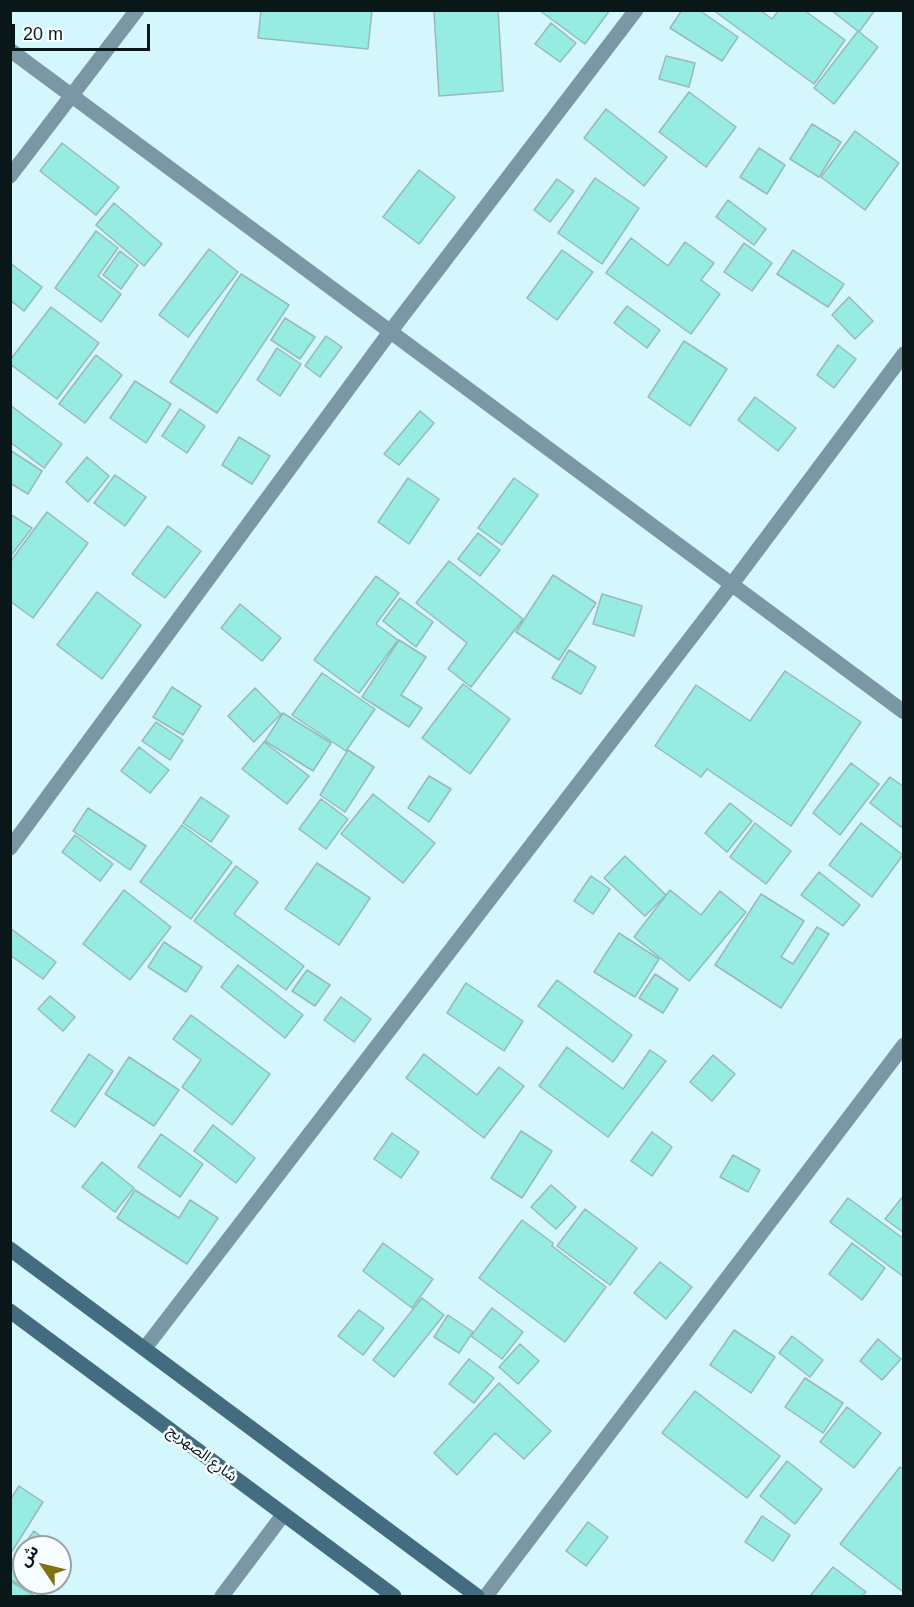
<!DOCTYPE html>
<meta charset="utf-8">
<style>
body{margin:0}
#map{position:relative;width:914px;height:1607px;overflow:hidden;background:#d4f6fd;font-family:Helvetica,"Noto Sans Arabic",sans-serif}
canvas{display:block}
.frame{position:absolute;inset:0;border:12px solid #0a1719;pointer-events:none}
.north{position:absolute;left:12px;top:1535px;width:60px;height:60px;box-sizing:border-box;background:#f7feff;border:2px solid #98a2a3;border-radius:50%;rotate:305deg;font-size:16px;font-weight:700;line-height:24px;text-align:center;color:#0a1719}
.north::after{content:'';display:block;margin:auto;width:21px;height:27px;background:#807213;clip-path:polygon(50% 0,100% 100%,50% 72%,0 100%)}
.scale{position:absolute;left:12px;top:24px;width:138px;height:27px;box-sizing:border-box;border:3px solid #0a1719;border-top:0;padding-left:8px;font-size:18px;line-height:21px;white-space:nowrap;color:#0a1719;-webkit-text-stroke:4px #f7feff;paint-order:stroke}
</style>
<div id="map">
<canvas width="914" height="1607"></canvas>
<div class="frame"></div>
<div class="north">ش</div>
<div class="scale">20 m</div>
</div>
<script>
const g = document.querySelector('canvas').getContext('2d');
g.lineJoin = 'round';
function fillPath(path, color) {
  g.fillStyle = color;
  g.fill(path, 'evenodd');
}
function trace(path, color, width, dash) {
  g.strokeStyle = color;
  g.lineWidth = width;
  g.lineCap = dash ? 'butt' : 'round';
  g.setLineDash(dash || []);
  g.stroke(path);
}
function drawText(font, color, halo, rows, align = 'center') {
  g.font = font + ' Helvetica,"Noto Sans Arabic",sans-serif';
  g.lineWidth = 5;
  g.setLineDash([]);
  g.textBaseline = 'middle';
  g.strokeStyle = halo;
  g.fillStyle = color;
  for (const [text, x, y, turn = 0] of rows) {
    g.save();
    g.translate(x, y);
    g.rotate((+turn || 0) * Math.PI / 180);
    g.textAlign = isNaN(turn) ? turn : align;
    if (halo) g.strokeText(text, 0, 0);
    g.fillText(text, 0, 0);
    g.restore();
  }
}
const building = new Path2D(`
 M 261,10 L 372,10 L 368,49 L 258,38 Z
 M 498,10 L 503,91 L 439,96 L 434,11 Z
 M 539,10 L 610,10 L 585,44 Z
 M 682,10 L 699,10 L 738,37 L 722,61 L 670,28 Z
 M 713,10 L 760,10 L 772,19 L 779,10 L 804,10 L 845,40 L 814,84 Z
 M 831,10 L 875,10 L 859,32 Z
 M 551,23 L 576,43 L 560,62 L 535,44 Z
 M 858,31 L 878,47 L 834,104 L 814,88 Z
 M 666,56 L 695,63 L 689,87 L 659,79 Z
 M 689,92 L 736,127 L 706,167 L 659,132 Z
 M 606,109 L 667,157 L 644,186 L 584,138 Z
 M 812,124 L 841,142 L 819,177 L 790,159 Z
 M 855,131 L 899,163 L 865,210 L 821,177 Z
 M 62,143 L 119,187 L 96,215 L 40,171 Z
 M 759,148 L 785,165 L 767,194 L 740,177 Z
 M 419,170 L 455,197 L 419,244 L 383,217 Z
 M 595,178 L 639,208 L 602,264 L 558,233 Z
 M 557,179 L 574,191 L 550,222 L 534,210 Z
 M 728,200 L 766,229 L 754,245 L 716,217 Z
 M 114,203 L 162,244 L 144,266 L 96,225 Z
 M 96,231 L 118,248 L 98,276 L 121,294 L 101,322 L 55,288 Z
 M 631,238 L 668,266 L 685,242 L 714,263 L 701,280 L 720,294 L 691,334 L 606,273 Z
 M 744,243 L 772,263 L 752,291 L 724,272 Z
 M 209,249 L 238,272 L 188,337 L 159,315 Z
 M 562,250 L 593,272 L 557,320 L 527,298 Z
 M 793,250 L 844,284 L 828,307 L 777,274 Z
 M 120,251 L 138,265 L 121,289 L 103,275 Z
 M 10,263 L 42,287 L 24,311 L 10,300 Z
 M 241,274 L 289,305 L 217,413 L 170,382 Z
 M 849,297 L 873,321 L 855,339 L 832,315 Z
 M 627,306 L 660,330 L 647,348 L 614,323 Z
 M 51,307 L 99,343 L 57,399 L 10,364 L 10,360 Z
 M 285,318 L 315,337 L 300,359 L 271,340 Z
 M 326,336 L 342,347 L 320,377 L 305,366 Z
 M 684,341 L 727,369 L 690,426 L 648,397 Z
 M 838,345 L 856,359 L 834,388 L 817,375 Z
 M 277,348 L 301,364 L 280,396 L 257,380 Z
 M 96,355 L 122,375 L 85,423 L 59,404 Z
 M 135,381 L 171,404 L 146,443 L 110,418 Z
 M 755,397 L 796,428 L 778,451 L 738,420 Z
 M 10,405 L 62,444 L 44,468 L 10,442 Z
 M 180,409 L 205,426 L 187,453 L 162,436 Z
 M 420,411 L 434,423 L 399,465 L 384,454 Z
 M 239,437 L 270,456 L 252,484 L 222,465 Z
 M 10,450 L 42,471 L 28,494 L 10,483 Z
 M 87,457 L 109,476 L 88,502 L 66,482 Z
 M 115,475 L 146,497 L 125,526 L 94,503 Z
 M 408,478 L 439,499 L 409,544 L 378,522 Z
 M 514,478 L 538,495 L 502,545 L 478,528 Z
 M 47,512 L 88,543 L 33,618 L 10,601 L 10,562 Z
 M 10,514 L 32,528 L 10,557 Z
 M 168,526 L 201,551 L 165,598 L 132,574 Z
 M 478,533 L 500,550 L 480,576 L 458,559 Z
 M 449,561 L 523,619 L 471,687 L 448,669 L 467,643 L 416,603 Z
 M 553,575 L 596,603 L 559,660 L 516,632 Z
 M 376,576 L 399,593 L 376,624 L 398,640 L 359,693 L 314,660 Z
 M 97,592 L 141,625 L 102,679 L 57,645 Z
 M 602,594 L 642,606 L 634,636 L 593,624 Z
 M 400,598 L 433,622 L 416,647 L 383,621 Z
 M 240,604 L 281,638 L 262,661 L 221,628 Z
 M 399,640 L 426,657 L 401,695 L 422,708 L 409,727 L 362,697 Z
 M 569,650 L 596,667 L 581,694 L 552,678 Z
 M 785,671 L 861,722 L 791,826 L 707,769 L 701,777 L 655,746 L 696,685 L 750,721 Z
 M 322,673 L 375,709 L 346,751 L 292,715 Z
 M 463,684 L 510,719 L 470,774 L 422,738 Z
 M 172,687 L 201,706 L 183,735 L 153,717 Z
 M 255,688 L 281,714 L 254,742 L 228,716 Z
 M 283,713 L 331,743 L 313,771 L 265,741 Z
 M 156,722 L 183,740 L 170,760 L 142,741 Z
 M 264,742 L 309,776 L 287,804 L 242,769 Z
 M 139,747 L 169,770 L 150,793 L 121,771 Z
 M 348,750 L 374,767 L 345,812 L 320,795 Z
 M 851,763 L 879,784 L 840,835 L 813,813 Z
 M 429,776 L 451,789 L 429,822 L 408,808 Z
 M 890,777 L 904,787 L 904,823 L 901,827 L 870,803 Z
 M 373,794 L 435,843 L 403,883 L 341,834 Z
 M 201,797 L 229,816 L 211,842 L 183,823 Z
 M 321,799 L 348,819 L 326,849 L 299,829 Z
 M 730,803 L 752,821 L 727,852 L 705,833 Z
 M 88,808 L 146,846 L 130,870 L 73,831 Z
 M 755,823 L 791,851 L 766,884 L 730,857 Z
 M 861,823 L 903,855 L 872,897 L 829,865 Z
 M 182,825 L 232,862 L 191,919 L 140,882 Z
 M 75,835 L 113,864 L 100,881 L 62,852 Z
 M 625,856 L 666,895 L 645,916 L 604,878 Z
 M 317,863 L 370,898 L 339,945 L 285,909 Z
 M 236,866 L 258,882 L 234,914 L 304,966 L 286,990 L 194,921 Z
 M 819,872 L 860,905 L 843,926 L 801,895 Z
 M 591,876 L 610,889 L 593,914 L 574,901 Z
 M 124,890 L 171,927 L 130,980 L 83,944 Z
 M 670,890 L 701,915 L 720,891 L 746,912 L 689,981 L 634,937 Z
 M 761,894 L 804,921 L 781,957 L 793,964 L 817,927 L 829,934 L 781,1008 L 715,965 Z
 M 10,928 L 56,962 L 43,979 L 10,955 Z
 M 619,933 L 659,959 L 635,997 L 594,972 Z
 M 164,942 L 202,967 L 186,992 L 148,967 Z
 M 238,965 L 303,1015 L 285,1038 L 221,987 Z
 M 307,970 L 330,985 L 315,1006 L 292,991 Z
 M 655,974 L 678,989 L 663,1013 L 639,998 Z
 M 557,980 L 632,1035 L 613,1062 L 538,1006 Z
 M 466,983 L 523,1021 L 504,1051 L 447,1013 Z
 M 50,996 L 75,1017 L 63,1031 L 38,1009 Z
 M 341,997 L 371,1019 L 354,1042 L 324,1020 Z
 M 191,1015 L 270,1074 L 232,1125 L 182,1087 L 201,1060 L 173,1039 Z
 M 567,1047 L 623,1089 L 650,1050 L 666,1061 L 608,1137 L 539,1086 Z
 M 89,1054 L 113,1071 L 75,1127 L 51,1111 Z
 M 424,1054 L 477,1095 L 499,1067 L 524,1086 L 484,1138 L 406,1078 Z
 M 713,1055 L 735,1074 L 712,1101 L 690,1082 Z
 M 129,1057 L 179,1090 L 154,1126 L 105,1094 Z
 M 213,1125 L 255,1158 L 236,1183 L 194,1151 Z
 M 521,1131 L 552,1151 L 522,1198 L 491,1178 Z
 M 652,1132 L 672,1147 L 652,1176 L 631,1161 Z
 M 392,1133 L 419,1152 L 401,1178 L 374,1159 Z
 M 161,1134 L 203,1164 L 180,1197 L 138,1167 Z
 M 733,1155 L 760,1170 L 748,1192 L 720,1177 Z
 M 102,1162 L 134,1188 L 115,1212 L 82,1187 Z
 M 551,1185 L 576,1207 L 556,1229 L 531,1207 Z
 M 135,1190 L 179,1218 L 190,1200 L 218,1218 L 187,1264 L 117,1218 Z
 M 904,1195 L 904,1233 L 885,1219 Z
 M 848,1198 L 904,1239 L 904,1277 L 830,1222 Z
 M 585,1209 L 637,1248 L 610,1285 L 557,1246 Z
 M 522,1220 L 553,1243 L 552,1246 L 606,1287 L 565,1342 L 479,1278 Z
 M 383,1243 L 433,1279 L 412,1308 L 363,1271 Z
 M 852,1243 L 885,1268 L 862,1300 L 829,1274 Z
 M 660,1262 L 692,1287 L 666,1319 L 634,1293 Z
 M 422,1298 L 444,1315 L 394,1377 L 373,1360 Z
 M 492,1308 L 523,1332 L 502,1359 L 471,1336 Z
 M 359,1310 L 384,1328 L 363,1355 L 338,1336 Z
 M 448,1315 L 473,1332 L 459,1353 L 434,1337 Z
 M 734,1330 L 775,1357 L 751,1393 L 710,1365 Z
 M 792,1336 L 823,1360 L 810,1377 L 779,1353 Z
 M 878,1339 L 901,1359 L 882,1380 L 860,1361 Z
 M 520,1344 L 539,1361 L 518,1384 L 499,1367 Z
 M 469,1359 L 494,1378 L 474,1403 L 449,1384 Z
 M 805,1378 L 843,1403 L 823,1433 L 785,1407 Z
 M 499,1383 L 551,1431 L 524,1459 L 495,1433 L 457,1475 L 434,1453 Z
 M 695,1391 L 780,1456 L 747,1498 L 662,1433 Z
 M 847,1407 L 881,1433 L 854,1468 L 820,1442 Z
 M 787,1461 L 822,1489 L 795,1524 L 760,1496 Z
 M 900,1467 L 904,1470 L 904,1589 L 902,1591 L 840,1544 Z
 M 19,1486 L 43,1502 L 11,1553 L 10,1500 Z
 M 762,1516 L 790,1535 L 773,1561 L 745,1542 Z
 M 588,1522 L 608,1537 L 586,1566 L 566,1551 Z
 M 34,1531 L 55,1547 L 24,1547 L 24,1583 L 28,1583 L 24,1588 L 10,1579 L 10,1563 Z
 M 833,1567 L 866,1592 L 862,1596 L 810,1596 Z
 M 10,1581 L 35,1596 L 10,1596 Z`);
const street = new Path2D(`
 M 10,50 L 904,712
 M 10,176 L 137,10
 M 10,848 L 390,332 L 636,10
 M 145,1348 L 732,584 L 904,354
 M 222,1596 L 283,1515
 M 486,1596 L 904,1045`);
const secondary = new Path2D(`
 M 10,1249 L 477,1596
 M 10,1311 L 394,1596`);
const streetNames = [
 ["شارع الصهريج",202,1454,37]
];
fillPath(building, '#96ece3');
trace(building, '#98bab6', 1.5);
trace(street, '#7b97a5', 15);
trace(secondary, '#436c81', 15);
drawText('15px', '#0a1719', '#f7feff', streetNames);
</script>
